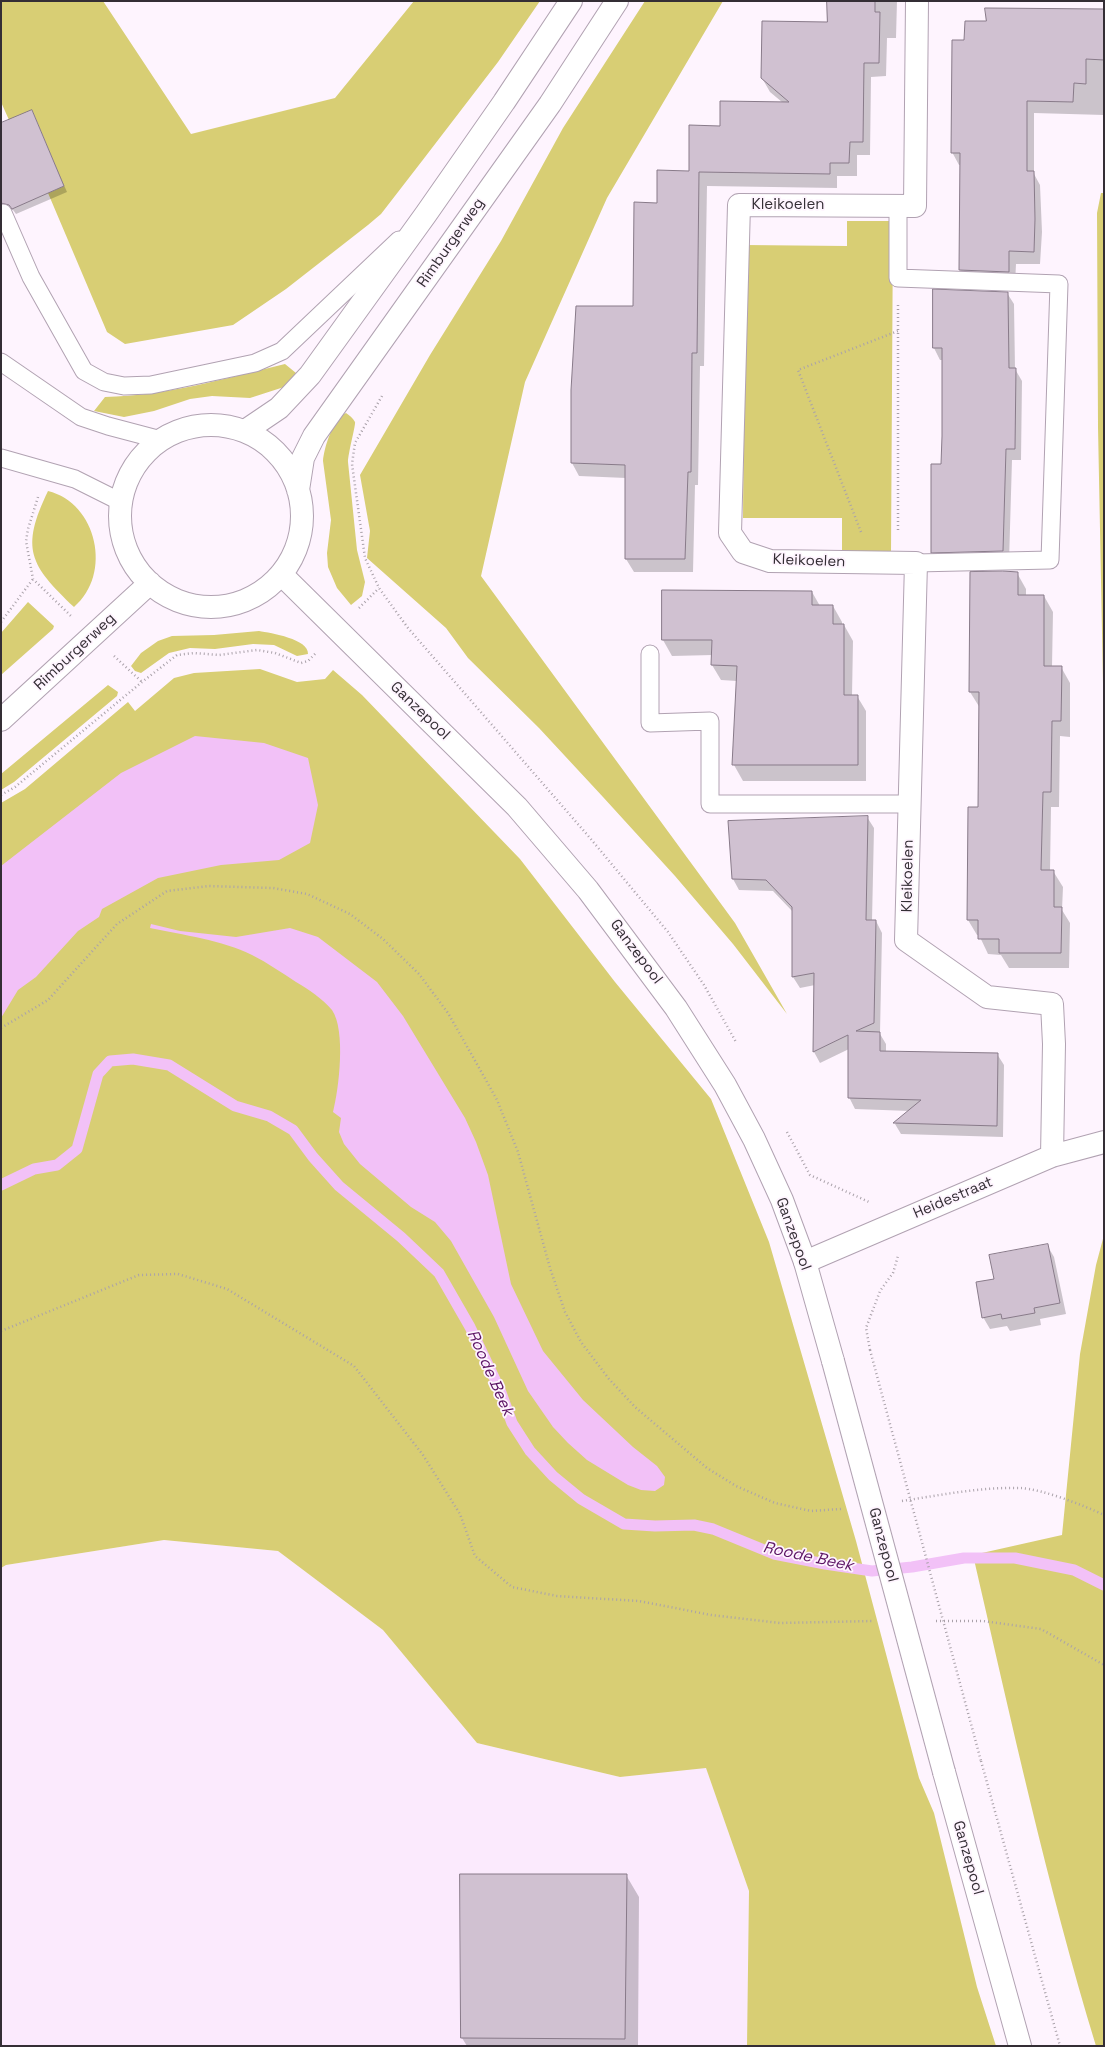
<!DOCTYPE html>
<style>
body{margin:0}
#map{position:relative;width:1105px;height:2047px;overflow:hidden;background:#fef4fe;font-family:"Space Grotesk",sans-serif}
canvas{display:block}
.frame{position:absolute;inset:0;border:2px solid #342e35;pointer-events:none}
</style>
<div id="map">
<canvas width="1105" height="2047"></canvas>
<div class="frame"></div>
</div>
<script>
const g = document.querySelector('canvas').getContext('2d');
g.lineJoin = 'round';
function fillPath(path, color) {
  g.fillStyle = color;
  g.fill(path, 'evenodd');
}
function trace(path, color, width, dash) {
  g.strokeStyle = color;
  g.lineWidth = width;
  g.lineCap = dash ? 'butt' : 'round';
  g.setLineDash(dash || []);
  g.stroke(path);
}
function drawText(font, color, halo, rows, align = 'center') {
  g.font = font + ' "Space Grotesk",sans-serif';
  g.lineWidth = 3.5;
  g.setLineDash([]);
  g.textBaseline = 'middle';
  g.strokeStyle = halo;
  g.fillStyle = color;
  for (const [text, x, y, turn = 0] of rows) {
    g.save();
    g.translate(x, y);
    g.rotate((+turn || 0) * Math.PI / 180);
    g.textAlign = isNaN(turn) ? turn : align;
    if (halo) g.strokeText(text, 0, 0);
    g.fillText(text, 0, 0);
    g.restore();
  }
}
const built = new Path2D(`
 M 164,1540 L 278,1551 L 383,1630 L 477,1743 L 620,1777 L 706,1767 L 749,1891 L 777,2046 L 1,2046 L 1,1568 L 6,1565 Z`);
const green = new Path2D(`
 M 1,1 L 103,1 L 191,134 L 335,98 L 414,1 L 540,1 L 498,62 L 422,161 L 381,214 L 368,225 L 286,289 L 233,325 L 125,344 L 107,332 L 48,193 L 64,186 L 32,110 L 9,120 L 1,102 Z
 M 645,1 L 723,1 L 607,198 L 525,382 L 481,576 L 735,923 L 787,1014 L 733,944 L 675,876 L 603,797 L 539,728 L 468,658 L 446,628 L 367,558 L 370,531 L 360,475 L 430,355 L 501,241 L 563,128 Z
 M 1101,193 L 1104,193 L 1104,735 L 1098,427 L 1097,213 Z
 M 847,221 L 893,221 L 891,553 L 842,552 L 842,518 L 743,518 L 745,245 L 847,246 Z
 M 285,364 L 296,373 L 284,387 L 250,398 L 212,396 L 190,399 L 154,411 L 124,417 L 94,411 L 105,397 C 166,396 226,378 285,364 Z
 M 346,413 C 349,415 353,418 355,422 C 356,424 348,454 348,462 L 357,550 L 365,582 L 362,596 L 351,605 L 337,588 L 328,567 L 327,553 L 331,520 L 323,461 C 324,448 333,418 346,413 Z
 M 48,491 C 97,503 113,574 74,607 C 30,565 20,549 48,491 Z
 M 28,602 L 54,626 L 53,629 L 1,675 L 1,633 Z
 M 259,631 C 271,633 309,639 308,654 L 297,656 L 274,645 L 253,644 L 215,649 L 190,648 L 169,653 L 141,673 L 135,671 L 131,666 L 141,653 L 158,641 L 172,636 L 214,635 Z
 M 260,669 L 297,682 L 325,679 L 333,670 L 362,695 L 520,859 L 615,982 L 711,1099 L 769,1242 L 856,1541 L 919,1778 L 934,1813 L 977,1987 L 996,2046 L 747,2046 L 749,1891 L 706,1768 L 620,1777 L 477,1743 L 383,1630 L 278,1551 L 164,1540 L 6,1565 L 1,1568 L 1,803 L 25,789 L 128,702 L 135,711 L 174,678 L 194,673 Z
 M 108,685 L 118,692 L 117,696 L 14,782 L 1,790 L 1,774 Z
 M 1104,1235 L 1104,2046 L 1096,2046 C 1047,1885 1011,1720 973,1555 L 1062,1535 L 1080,1354 L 1096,1265 Z`);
const water = new Path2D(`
 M 195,736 L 264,743 L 308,758 L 318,805 L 310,843 L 279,860 L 221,865 L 158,878 L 102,909 L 99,917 L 78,931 L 36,977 L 18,990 L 1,1018 L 1,866 L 121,773 Z
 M 151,924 L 180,931 L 236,937 L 290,928 L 318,937 L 377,982 L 403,1016 L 465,1118 L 476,1142 L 488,1175 L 511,1284 L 543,1351 L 583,1400 L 633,1447 L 657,1466 L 665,1477 L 664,1485 L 655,1491 L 641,1490 L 628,1485 L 587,1460 L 568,1443 L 553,1427 L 528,1391 L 494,1317 L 451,1241 L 435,1222 L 411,1207 L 360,1164 L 344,1144 L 339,1132 L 341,1118 L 333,1112 C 339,1089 346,1030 332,1010 C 323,999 308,989 296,982 C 282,973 268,963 252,955 C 222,940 183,935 150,928 Z`);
const shadow = new Path2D(`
 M 827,1 L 897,1 L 896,38 L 887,38 L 886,76 L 871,77 L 870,155 L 857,155 L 857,176 L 837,176 L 837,188 L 707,186 L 704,366 L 700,366 L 698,485 L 695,485 L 693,572 L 634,572 L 626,559 L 626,478 L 579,476 L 572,463 L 634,307 L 658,204 L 690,172 L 721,127 L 782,102 L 770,92 L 762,78 L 827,23 Z
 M 1104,10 L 1104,155 L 1104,115 L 1034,113 L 1034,174 L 1040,185 L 1042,232 L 1040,264 L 1016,264 L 1015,284 L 967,282 L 960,270 L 961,165 L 959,165 L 952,152 L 965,41 L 987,22 Z
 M 34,116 L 67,192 L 16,214 L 13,210 L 1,210 L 1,124 Z
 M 934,290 L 1007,293 L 1014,304 L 1015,369 L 1022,381 L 1021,460 L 1012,460 L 1009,562 L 938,564 L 932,552 L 942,465 L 943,360 L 940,360 L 934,348 Z
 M 971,573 L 1017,573 L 1026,589 L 1026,596 L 1044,596 L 1053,612 L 1052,667 L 1061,667 L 1070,683 L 1070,737 L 1060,736 L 1059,807 L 1051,807 L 1050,871 L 1053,871 L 1063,887 L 1062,910 L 1070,923 L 1069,968 L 1009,968 L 1001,955 L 988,954 L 979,935 L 977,935 L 968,920 L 979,808 L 980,708 L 970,692 Z
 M 812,592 L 820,606 L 833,606 L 842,622 L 842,625 L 844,625 L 853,641 L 852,696 L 857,696 L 866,711 L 866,781 L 743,781 L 734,765 L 737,681 L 721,680 L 712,665 L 713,655 L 672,656 L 663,640 Z
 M 867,817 L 874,828 L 872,921 L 876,921 L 882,933 L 880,1034 L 886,1044 L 886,1052 L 997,1054 L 1004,1065 L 1003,1137 L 901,1134 L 895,1124 L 910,1111 L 855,1109 L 849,1097 L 849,1049 L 820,1063 L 814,1052 L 815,985 L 800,988 L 793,977 L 793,912 L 773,891 L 739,890 L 733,879 Z
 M 1047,1245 L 1054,1257 L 1066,1314 L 1040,1319 L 1041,1325 L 1010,1331 L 1007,1326 L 990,1329 L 983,1317 L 995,1279 Z
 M 626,1875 L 639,1897 L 638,2046 L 467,2046 L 462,2038 Z`);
const stream = new Path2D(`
 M 1,1185 L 34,1169 L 57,1165 L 77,1149 L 98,1074 L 110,1061 L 133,1059 L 169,1065 L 235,1106 L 269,1116 L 293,1130 L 313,1157 L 339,1186 L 401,1237 L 439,1273 L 470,1327 L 500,1390 L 512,1423 L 530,1451 L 553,1476 L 581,1499 L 624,1524 L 655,1526 L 694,1525 L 713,1529 L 774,1554 L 825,1564 L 872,1571 L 912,1567 L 964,1558 L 1015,1558 L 1074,1570 L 1104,1585`);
const building = new Path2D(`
 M 827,1 L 875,1 L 875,12 L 880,12 L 879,63 L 864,63 L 863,142 L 850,142 L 849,163 L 830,163 L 830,174 L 699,172 L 697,353 L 692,353 L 691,472 L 688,472 L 685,559 L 625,559 L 625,465 L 571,463 L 571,390 L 576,306 L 633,306 L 634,202 L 657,203 L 657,170 L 689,171 L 689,125 L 720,126 L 720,101 L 789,102 L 761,78 L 762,21 L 827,22 Z
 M 985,8 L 1104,9 L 1104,60 L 1086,59 L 1086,84 L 1074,83 L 1073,102 L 1027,101 L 1027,171 L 1034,171 L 1035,219 L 1034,252 L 1009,251 L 1009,272 L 959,270 L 960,153 L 951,153 L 952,40 L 964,40 L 965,21 L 986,21 Z
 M 32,110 L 64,186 L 12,209 L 9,205 L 1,203 L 1,123 Z
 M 933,289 L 1008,292 L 1009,368 L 1016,368 L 1015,449 L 1006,449 L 1003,551 L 931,553 L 931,464 L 941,464 L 942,436 L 942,348 L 933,348 Z
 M 1003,571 L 1018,572 L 1018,595 L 1044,595 L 1044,666 L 1062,666 L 1061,721 L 1052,721 L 1051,792 L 1043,792 L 1041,870 L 1054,870 L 1054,907 L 1062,907 L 1061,953 L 999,953 L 999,939 L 978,939 L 978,920 L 967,920 L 968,807 L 978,807 L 979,692 L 969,692 L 970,572 Z
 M 662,590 L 812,591 L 812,605 L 833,605 L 833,624 L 844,624 L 844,695 L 858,695 L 858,765 L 732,765 L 737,666 L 711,665 L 712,640 L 662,640 Z
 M 868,816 L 866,920 L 876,920 L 874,1023 L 856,1031 L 880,1032 L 880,1051 L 998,1053 L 997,1126 L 893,1123 L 921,1100 L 848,1098 L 848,1035 L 813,1052 L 814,973 L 792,977 L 792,907 L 766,880 L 732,879 L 728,821 Z
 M 1048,1244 L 1060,1303 L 1034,1308 L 1035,1313 L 1002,1319 L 1001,1314 L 982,1318 L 976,1282 L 994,1279 L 989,1255 Z
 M 460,1874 L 627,1874 L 625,2039 L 461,2038 Z`);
const path = new Path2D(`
 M 898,305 L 898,532
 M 382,396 L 355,443 L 352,464 L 365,558 L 379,588 L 408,628 L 590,838 L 668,932 L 704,985 L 736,1042
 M 38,497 L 28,529 L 26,541 L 33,579 L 71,616
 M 861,532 L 798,370 L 898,331
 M 359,608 L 379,588
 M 1,622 L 33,579
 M 114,656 L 142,682
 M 1,795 L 15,787 L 142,682 L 177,655 L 194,653 L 219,655 L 257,650 L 275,653 L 301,663 L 308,661 L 317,652
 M 1,1028 L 48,1000 L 117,924 L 167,891 L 209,886 L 273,888 L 307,894 L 350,914 L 383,939 L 419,974 L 448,1013 L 473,1057 L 497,1100 L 518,1152 L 550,1268 L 565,1312 L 581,1342 L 609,1379 L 635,1407 L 707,1468 L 736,1486 L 775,1503 L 811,1511 L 841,1509
 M 787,1132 L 810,1175 L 869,1202
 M 1,1331 L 139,1275 L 178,1274 L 227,1289 L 354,1366 L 423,1455 L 460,1514 L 475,1556 L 512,1587 L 557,1596 L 639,1601 L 711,1615 L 780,1623 L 873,1621
 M 870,1350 L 866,1328 L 880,1291 L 893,1273 L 898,1256
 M 902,1501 C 941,1495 980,1487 1020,1488 C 1042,1489 1083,1505 1104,1515
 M 936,1621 L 983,1621 L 1041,1629 L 1104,1665
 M 981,1761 L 1060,2046`);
const lane = new Path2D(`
 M 898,206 L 898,278 L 1059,284 L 1050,560 L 916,563
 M 3,213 L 31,277 L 84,371 L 104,382 L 124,386 L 151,385 L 255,363 L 282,351 L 399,240
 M 1,362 L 81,417 L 108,426 L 161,440
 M 1,458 L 75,479 L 121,502
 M 650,654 L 650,723 L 710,721 L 710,804 L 910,804`);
const street = new Path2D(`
 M 917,1 L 915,206 L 739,205 L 730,533 L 743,552 L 770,561 L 916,563 L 906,940 L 987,997 L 1052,1004 L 1054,1044 L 1052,1156
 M 805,1262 L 1052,1156 L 1104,1142`);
const secondary = new Path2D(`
 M120 516a91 91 0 1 1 182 0a91 91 0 1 1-182 0Z
 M 245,431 L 279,408 L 310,375 L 426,214 L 504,102 L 571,1
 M 298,490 L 303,458 L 314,436 L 550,104 L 617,1
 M 281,574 L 517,807 L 588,890 L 676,1008 L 725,1085 L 754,1139 L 782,1200 L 805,1262 L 833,1361
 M 1,720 L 150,583
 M 944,1772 L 1020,2046`);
const pathBridge = new Path2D(`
 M 870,1350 L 981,1761`);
const secondaryBridge = new Path2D(`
 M 833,1361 L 944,1772`);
const streetNames = [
 ["Kleikoelen",788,205],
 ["Rimburgerweg",451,243,-55],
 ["Kleikoelen",809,561,2],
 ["Rimburgerweg",75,652,-43],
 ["Ganzepool",420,711,44],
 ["Kleikoelen",908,876,-89],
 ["Ganzepool",636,952,53],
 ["Heidestraat",953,1198,-23],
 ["Ganzepool",793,1234,70],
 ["Ganzepool",883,1545,75],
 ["Ganzepool",968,1858,74]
];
const waterNames = [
 ["Roode Beek",490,1373,66],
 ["Roode Beek",808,1557,12]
];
fillPath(built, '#fbeafd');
fillPath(green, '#d8ce74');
fillPath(water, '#f2c1f7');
fillPath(shadow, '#0003');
trace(stream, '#f2c1f7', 11);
fillPath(building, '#d0c1d1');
trace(building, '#887a89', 1);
trace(lane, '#b1a2b2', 19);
trace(street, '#b1a2b2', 24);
trace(secondary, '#b1a2b2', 24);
trace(path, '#aaa2aa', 2.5, [1, 3]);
trace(lane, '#fff', 17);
trace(street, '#fff', 22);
trace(secondary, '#fff', 22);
trace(secondaryBridge, '#b1a2b2', 24, []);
trace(pathBridge, '#aaa2aa', 2.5, [1, 3]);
trace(secondaryBridge, '#fff', 22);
drawText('15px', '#342e35', '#fef4fe', streetNames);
drawText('italic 16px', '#5d1565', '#fef4fe', waterNames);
</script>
